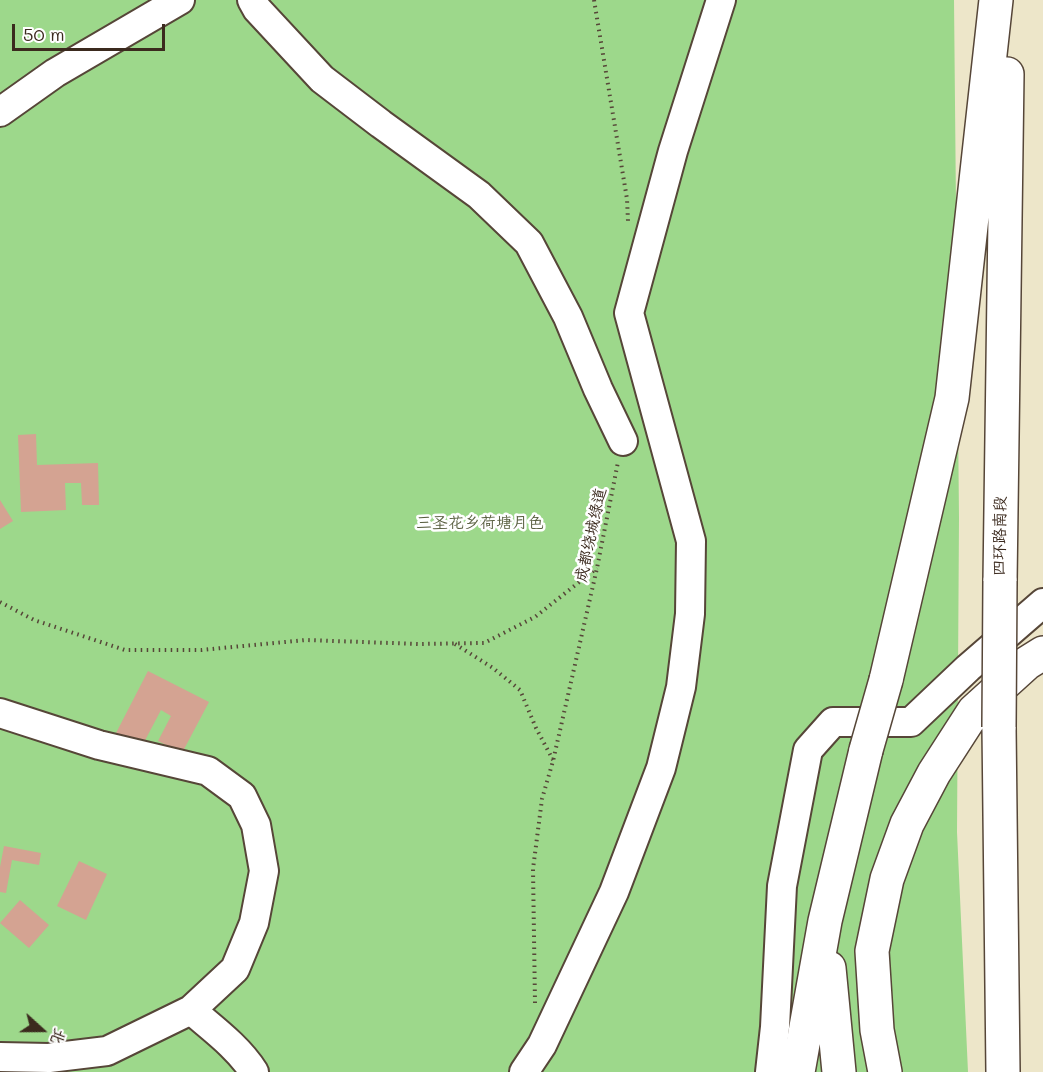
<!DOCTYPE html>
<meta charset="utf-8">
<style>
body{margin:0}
#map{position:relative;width:1043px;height:1072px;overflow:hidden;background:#ede6c9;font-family:Mali,"LXGW WenKai TC",sans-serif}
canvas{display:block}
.north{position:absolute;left:12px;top:1000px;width:60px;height:60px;-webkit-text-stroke:4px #fff;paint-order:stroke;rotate:111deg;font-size:16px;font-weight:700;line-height:24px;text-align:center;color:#3b2a1e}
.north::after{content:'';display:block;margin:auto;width:21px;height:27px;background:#3b2a1e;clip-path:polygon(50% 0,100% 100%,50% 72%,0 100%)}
.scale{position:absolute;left:12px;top:24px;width:153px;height:27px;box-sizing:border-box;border:3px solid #3b2a1e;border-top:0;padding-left:8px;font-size:18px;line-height:21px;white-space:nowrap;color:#3b2a1e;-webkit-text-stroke:4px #fff;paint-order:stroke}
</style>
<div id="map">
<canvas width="1043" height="1072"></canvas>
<div class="north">北</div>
<div class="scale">50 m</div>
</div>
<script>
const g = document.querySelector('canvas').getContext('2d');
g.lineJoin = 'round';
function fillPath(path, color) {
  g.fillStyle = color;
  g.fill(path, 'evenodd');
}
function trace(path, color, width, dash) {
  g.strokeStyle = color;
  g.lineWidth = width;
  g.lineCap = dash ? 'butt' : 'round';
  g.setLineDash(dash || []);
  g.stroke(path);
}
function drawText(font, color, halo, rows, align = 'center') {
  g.font = font + ' Mali,"LXGW WenKai TC",sans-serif';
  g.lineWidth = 5;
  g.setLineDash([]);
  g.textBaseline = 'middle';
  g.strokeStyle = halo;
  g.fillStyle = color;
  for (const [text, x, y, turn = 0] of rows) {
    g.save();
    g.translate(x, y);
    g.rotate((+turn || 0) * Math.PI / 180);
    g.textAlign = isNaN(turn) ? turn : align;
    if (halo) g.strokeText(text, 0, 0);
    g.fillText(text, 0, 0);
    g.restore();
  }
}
const green = new Path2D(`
 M 0,0 L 954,0 L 959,518 L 957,832 L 968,1072 L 0,1072 Z`);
const building = new Path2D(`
 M 36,434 L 37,465 L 98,463 L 99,505 L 82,505 L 81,483 L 65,483 L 66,510 L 21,512 L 18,435 Z
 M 0,500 L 13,521 L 0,529 Z
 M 148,671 L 209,702 L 182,753 L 158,741 L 171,716 L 161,710 L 141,748 L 115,735 Z
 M 4,846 L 41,853 L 39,865 L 12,860 L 6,893 L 0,892 L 0,867 Z
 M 79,861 L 107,874 L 86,920 L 57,906 Z
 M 20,900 L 49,925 L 29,948 L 0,923 Z`);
const path = new Path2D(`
 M 594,0 L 627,199 L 628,221
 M 0,602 L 34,620 L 125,650 L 201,650 L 306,640 L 419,644 L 484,643 L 535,617 L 597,568
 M 455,644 L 493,668 L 520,690 L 536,728 L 553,760
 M 535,1003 L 533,869 L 542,799 L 553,761 L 597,568 L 618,462`);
const minor = new Path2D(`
 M 252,0 L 257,9 L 322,79 L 381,124 L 479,195 L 529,243 L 568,317 L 598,389 L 623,441
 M 0,112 L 55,73 L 180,0
 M 0,713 L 99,745 L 208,771 L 242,796 L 256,825 L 264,871 L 254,923 L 235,969 L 191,1010 L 107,1051 L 49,1058 L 0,1057
 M 191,1010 C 213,1029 238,1047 254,1072
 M 524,1072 L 542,1045 L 614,892 L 661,768 L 681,687 L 690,614 L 691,541 L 629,313 L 673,151 L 721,0
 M 770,1072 L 775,1027 L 782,886 L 808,750 L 833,722 L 911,722 L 968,668 L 1043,603`);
const highway = new Path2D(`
 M 1000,581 L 1007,74
 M 886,680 L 952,398 L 996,0
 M 999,727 L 1003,1072
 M 829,968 L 839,1072
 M 798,1072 L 825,921 L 866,750
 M 885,1072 L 877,1030 L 872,951 L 887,879 L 907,824 L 934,773 L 974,711 L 1027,663 L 1043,653`);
const highwayBridge = new Path2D(`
 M 999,727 L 1000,581
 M 866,750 L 886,680`);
const parkNames = [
 ["三圣花乡荷塘月色",480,523]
];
const streetNames = [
 ["成都绕城绿道",591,535,-78],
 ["四环路南段",1000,536,-89]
];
fillPath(green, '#9dd88b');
fillPath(building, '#d4a392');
trace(minor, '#564638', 32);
trace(highway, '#564638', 36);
trace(path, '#564638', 4, [1.5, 4.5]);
trace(minor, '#fff', 28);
trace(highway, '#fff', 33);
trace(highwayBridge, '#564638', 36, []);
trace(highwayBridge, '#fff', 33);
drawText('16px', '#585e3f', '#fff', parkNames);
drawText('16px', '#3b2a1e', '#fff', streetNames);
</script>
